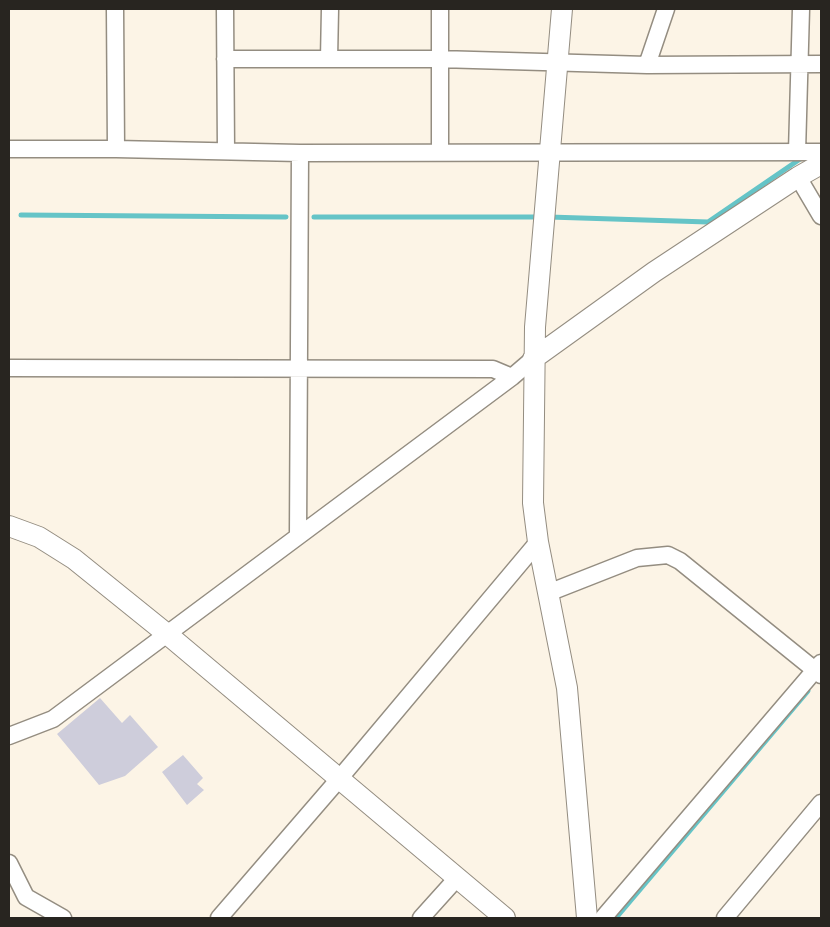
<!DOCTYPE html>
<style>
body{margin:0}
#map{position:relative;width:830px;height:927px;overflow:hidden;background:#fcf4e6;font-family:Barlow,sans-serif}
canvas{display:block}
.frame{position:absolute;inset:0;border:10px solid #282520;pointer-events:none}
</style>
<div id="map">
<canvas width="830" height="927"></canvas>
<div class="frame"></div>
</div>
<script>
const g = document.querySelector('canvas').getContext('2d');
g.lineJoin = 'round';
function trace(path, color, width, dash) {
  g.strokeStyle = color;
  g.lineWidth = width;
  g.lineCap = dash ? 'butt' : 'round';
  g.setLineDash(dash || []);
  g.stroke(path);
}
function fillPath(path, color) {
  g.fillStyle = color;
  g.fill(path, 'evenodd');
}
const stream = new Path2D(`
 M 21,215 L 286,217
 M 314,217 L 541,217
 M 549,217 L 708,222 L 803,157
 M 616,918 L 808,691`);
const building = new Path2D(`
 M 100,698 L 122,723 L 130,715 L 158,747 L 125,776 L 99,785 L 57,734 Z
 M 183,755 L 203,778 L 197,784 L 204,790 L 187,805 L 162,772 Z`);
const minor = new Path2D(`
 M 115,9 L 116,149
 M 225,9 L 226,151
 M 440,9 L 440,151
 M 225,59 L 439,59 L 647,65 L 821,64
 M 329,59 L 330,9
 M 647,65 L 666,9
 M 9,149 L 116,149 L 300,153 L 821,152
 M 797,152 L 801,9
 M 798,177 L 821,216
 M 9,368 L 493,369 L 512,377
 M 298,536 L 300,153
 M 548,593 L 637,558 L 668,555 L 680,561 L 821,675
 M 9,736 L 53,719 L 512,377 L 533,359
 M 9,863 L 26,897 L 63,918
 M 219,918 L 339,779 L 538,542
 M 421,918 L 457,878
 M 603,918 L 821,663
 M 725,918 L 821,803`);
const tertiary = new Path2D(`
 M 562,9 L 535,327 L 533,503 L 538,542 L 567,688 L 587,918
 M 533,359 L 654,272 L 798,177 L 821,164
 M 9,526 L 39,537 L 74,559 L 167,634 L 505,918`);
trace(stream, '#65c4c7', 5);
fillPath(building, '#cecddb');
trace(minor, '#948d81', 19);
trace(tertiary, '#948d81', 22);
trace(minor, '#fff', 16);
trace(tertiary, '#fff', 20);
</script>
